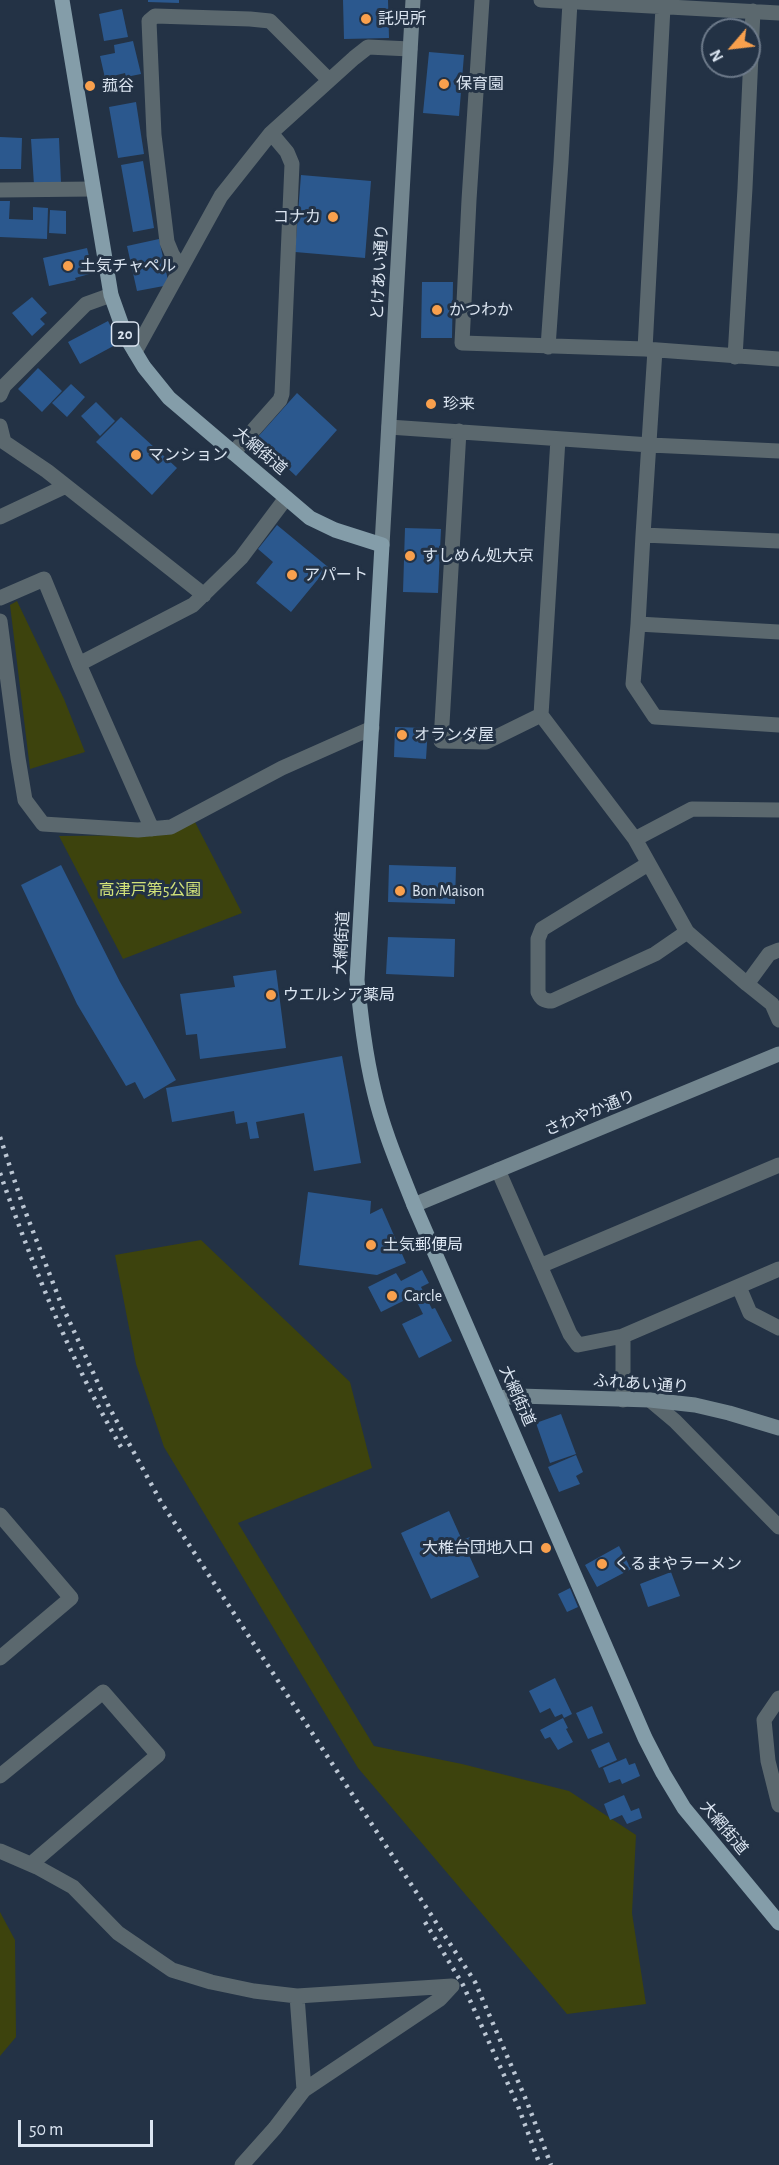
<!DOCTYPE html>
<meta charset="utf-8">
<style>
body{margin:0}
#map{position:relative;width:779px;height:2165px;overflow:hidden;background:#233245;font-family:"Alegreya Sans",sans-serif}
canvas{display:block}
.north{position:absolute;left:701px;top:18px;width:60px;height:60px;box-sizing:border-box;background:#233245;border:2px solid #6d7a8a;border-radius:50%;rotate:242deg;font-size:16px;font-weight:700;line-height:24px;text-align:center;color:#dbe5f1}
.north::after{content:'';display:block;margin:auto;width:21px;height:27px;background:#f9a04d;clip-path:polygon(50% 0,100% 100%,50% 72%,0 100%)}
.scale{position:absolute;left:18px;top:2120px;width:135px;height:27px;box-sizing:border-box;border:3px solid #dbe5f1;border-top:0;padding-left:8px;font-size:18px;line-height:21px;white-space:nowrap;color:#dbe5f1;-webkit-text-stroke:4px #233245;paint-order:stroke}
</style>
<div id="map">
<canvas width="779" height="2165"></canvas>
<div class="north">N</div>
<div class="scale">50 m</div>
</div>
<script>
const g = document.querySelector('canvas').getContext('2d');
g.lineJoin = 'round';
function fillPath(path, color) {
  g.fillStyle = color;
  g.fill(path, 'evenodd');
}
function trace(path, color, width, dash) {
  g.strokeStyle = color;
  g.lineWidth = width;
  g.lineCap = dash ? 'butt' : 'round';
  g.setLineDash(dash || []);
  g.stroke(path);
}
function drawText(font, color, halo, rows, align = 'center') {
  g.font = font + ' "Alegreya Sans","Noto Sans JP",sans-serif';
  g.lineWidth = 6;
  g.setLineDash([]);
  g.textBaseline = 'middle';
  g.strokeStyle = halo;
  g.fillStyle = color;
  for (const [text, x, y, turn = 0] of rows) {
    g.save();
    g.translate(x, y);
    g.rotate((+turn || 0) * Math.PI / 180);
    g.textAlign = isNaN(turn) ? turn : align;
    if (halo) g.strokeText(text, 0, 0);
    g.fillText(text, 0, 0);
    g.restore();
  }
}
const green = new Path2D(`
 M 17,601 L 64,699 L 85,752 L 30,769 L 10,605 Z
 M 195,822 L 242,913 L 123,959 L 59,836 L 166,835 Z
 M 201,1240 L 350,1382 L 372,1468 L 238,1523 L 374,1746 L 462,1764 L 569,1791 L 636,1835 L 632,1913 L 646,2004 L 567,2014 L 358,1768 L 164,1447 L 136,1364 L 115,1255 Z
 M 0,1912 L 15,1940 L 16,2037 L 0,2056 Z`);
const building = new Path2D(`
 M 148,0 L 179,0 L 179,3 L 148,2 Z
 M 343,0 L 388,0 L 389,38 L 344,39 Z
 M 122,9 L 128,37 L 104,41 L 99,14 Z
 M 133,41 L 141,74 L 126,77 L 125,73 L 105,78 L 100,56 L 115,53 L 114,45 Z
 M 429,52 L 464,55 L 459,116 L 423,113 Z
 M 136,102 L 144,154 L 118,158 L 109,107 Z
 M 0,137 L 22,138 L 21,169 L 0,169 Z
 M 59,138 L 61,183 L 34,185 L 31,139 Z
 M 143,161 L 154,228 L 133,232 L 121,165 Z
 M 301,175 L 371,181 L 365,258 L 295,252 Z
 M 0,201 L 10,201 L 9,219 L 33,220 L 33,207 L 48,208 L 47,239 L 0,237 Z
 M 50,210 L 66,211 L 66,234 L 49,233 Z
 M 159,239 L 169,285 L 137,291 L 127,246 Z
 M 87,248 L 93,273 L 75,278 L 76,280 L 49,286 L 43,258 Z
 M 422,282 L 453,282 L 452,338 L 421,338 Z
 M 32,297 L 47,313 L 40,319 L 45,324 L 32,336 L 12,313 Z
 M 108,321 L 119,343 L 80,364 L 68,342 Z
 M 38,368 L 62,391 L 42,412 L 18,389 Z
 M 71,384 L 85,397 L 67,417 L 52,403 Z
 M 297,393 L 337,430 L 296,476 L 256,439 Z
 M 96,402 L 115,421 L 100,436 L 81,416 Z
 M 121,417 L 177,468 L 152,495 L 96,442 Z
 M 277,525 L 328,567 L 291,612 L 256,583 L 273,562 L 258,549 Z
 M 405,528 L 441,529 L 438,593 L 403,592 Z
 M 395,727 L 428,728 L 426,759 L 394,757 Z
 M 61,865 L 120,982 L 176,1080 L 144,1099 L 135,1082 L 126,1086 L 77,1004 L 21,885 Z
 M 389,865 L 456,867 L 455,904 L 388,902 Z
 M 388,937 L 455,939 L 454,977 L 386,974 Z
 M 276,970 L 286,1048 L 200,1059 L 197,1034 L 186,1035 L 180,994 L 235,987 L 233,976 Z
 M 342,1056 L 361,1163 L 314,1171 L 304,1113 L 256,1122 L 259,1138 L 250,1139 L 247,1122 L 236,1124 L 234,1111 L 172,1122 L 166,1088 Z
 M 308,1192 L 371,1201 L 370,1214 L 382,1208 L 406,1263 L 377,1275 L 299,1265 Z
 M 422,1270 L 429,1283 L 421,1287 L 432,1309 L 435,1308 L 452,1341 L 419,1358 L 402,1324 L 423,1314 L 412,1292 L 407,1294 L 409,1298 L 381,1312 L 368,1287 L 396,1273 L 401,1281 Z
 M 561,1414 L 576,1454 L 550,1463 L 536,1423 Z
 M 576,1455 L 583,1472 L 576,1476 L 580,1484 L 559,1492 L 548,1467 Z
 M 449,1511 L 462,1540 L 470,1537 L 475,1549 L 468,1553 L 479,1577 L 431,1599 L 401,1533 Z
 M 619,1546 L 631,1569 L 597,1587 L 585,1565 Z
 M 671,1572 L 680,1596 L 648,1607 L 640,1584 Z
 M 570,1588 L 578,1607 L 567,1612 L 558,1594 Z
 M 555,1678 L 572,1714 L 564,1718 L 562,1714 L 555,1717 L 550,1708 L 540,1713 L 529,1691 Z
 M 592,1706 L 603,1733 L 588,1739 L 576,1713 Z
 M 563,1718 L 568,1728 L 566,1729 L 573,1742 L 558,1750 L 550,1737 L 545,1739 L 540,1730 Z
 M 609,1742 L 617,1760 L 599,1768 L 591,1750 Z
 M 626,1758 L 629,1765 L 635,1763 L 640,1776 L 622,1784 L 620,1779 L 609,1783 L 603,1768 Z
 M 624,1795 L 631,1811 L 639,1808 L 642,1818 L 627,1824 L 622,1815 L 610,1820 L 604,1804 Z`);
const street = new Path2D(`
 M 482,0 L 469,200 L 462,343 L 645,349 L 779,359
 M 541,0 L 779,13
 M 0,190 L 93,189
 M 181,268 L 172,254 L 167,242 L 154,135 L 149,21 L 155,16 L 250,19 L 270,21 L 329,80
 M 548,347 L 561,162 L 570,2
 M 645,349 L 663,7
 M 135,352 L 221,196 L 271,133 L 354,58 L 368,47 L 410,49
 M 735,357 L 745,188 L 753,11
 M 0,395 L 4,386 L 86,304 L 111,295
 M 0,426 L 4,442 L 47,471 L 204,595
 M 389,427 L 650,445 L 779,451
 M 459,431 L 441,741 L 486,742 L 541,715
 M 558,439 L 541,715 L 635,839 L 687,932 L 747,984
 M 233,453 L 280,400 L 282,394 L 292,164 L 287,152 L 271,133
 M 0,517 L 66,486
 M 643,535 L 655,350
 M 779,541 L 643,535 L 638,624 L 779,632
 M 0,598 L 44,579 L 79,664 L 152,829
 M 0,621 L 18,758 L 25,800 L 43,824 L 138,830 L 171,827 L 282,768 L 372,728
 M 638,624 L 633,684 L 655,717 L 779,725
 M 79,664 L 193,605 L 241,558 L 286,498
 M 635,839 L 692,809 L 779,810
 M 648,864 L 542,929 L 538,939 L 538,992 C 541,999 544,1001 552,1001 L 655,954 L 687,932
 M 779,950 L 769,954 L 747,984 L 772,1004 L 779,1020
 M 498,1170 L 570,1334 L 578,1345 L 623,1336
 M 540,1266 L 779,1165
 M 739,1287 L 750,1313 L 779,1328
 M 623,1400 L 623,1336 L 779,1269
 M 650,1400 L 675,1421 L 779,1527
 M 0,1515 L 71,1598 L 0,1658
 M 779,1698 L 764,1720 L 768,1761 L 779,1805
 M 0,1776 L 103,1692 L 158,1755 L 31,1864
 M 0,1851 L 37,1867 L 73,1887 L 118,1933 L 172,1970 L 211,1982 L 254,1991 L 297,1996 L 452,1986
 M 297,1996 L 304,2090
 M 242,2165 L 275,2128 L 304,2090 L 440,1999 L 452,1986`);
const secondary = new Path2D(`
 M 382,545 L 413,0
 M 414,1205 L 779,1054
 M 499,1398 L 519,1396 L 650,1400 L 695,1405 L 729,1413 L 779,1428`);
const primary = new Path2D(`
 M 62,0 L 111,295 L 126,337 L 144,367 L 169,398 L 310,518 L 335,530 L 382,545 L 357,980 C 361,1017 365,1054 374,1091 C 383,1130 399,1167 414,1205 L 645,1738 L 663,1773 L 684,1808 L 779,1923`);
const rail = new Path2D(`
 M 0,1137 L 22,1203 L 60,1301 L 109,1407 L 161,1502 L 475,1982 L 527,2102 L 551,2165
 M 0,1173 C 33,1267 71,1361 121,1447
 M 425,1922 L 463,1985 L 518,2106 L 540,2165`);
const markers = [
 [366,19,6,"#f9a04d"],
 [444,84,6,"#f9a04d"],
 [90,86,6,"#f9a04d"],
 [333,217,6,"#f9a04d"],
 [68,266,6,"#f9a04d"],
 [437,310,6,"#f9a04d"],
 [431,404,6,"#f9a04d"],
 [136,455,6,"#f9a04d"],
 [410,556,6,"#f9a04d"],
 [292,575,6,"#f9a04d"],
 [402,735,6,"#f9a04d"],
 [400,891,6,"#f9a04d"],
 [271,995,6,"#f9a04d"],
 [371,1245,6,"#f9a04d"],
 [392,1296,6,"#f9a04d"],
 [546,1548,6,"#f9a04d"],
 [602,1564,6,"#f9a04d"]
];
const shields = [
 [125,334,27]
];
const shieldNames = [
 ["20",125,334]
];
const poiNames = [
 ["託児所",378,19],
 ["保育園",456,84],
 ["菰谷",102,86],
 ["コナカ",321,217,"right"],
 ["土気チャペル",80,266],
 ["かつわか",449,310],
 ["珍来",443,404],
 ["マンション",148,455],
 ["すしめん処大京",422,556],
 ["アパート",304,575],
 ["オランダ屋",414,735],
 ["Bon Maison",412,891],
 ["ウエルシア薬局",283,995],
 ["土気郵便局",383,1245],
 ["Carcle",404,1296],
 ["大椎台団地入口",534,1548,"right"],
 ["くるまやラーメン",614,1564]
];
const streetNames = [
 ["とけあい通り",380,272,-87],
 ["大網街道",260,451,40],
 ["大網街道",342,943,-87],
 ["さわやか通り",590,1113,-22],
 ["ふれあい通り",641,1384,4],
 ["大網街道",517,1396,66],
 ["大網街道",724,1828,50]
];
const parkNames = [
 ["高津戸第5公園",150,890]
];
fillPath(green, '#3d430d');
fillPath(building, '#2b588e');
trace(street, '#5b686e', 15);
trace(secondary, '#73868f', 15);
trace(primary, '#849da9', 15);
trace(rail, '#bbc6d3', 4.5, [3, 6]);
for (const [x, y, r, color] of markers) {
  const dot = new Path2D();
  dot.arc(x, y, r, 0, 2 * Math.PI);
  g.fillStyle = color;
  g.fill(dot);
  trace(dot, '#233245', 2);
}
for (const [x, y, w] of shields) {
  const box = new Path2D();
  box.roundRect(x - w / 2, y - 12, w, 24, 4.5);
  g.fillStyle = '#233245';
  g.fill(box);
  trace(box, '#dbe5f1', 1.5);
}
drawText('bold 15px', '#dbe5f1', null, shieldNames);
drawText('16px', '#dbe5f1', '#233245', poiNames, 'left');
drawText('16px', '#dbe5f1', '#233245', streetNames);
drawText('16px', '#d3e379', '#233245', parkNames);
</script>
